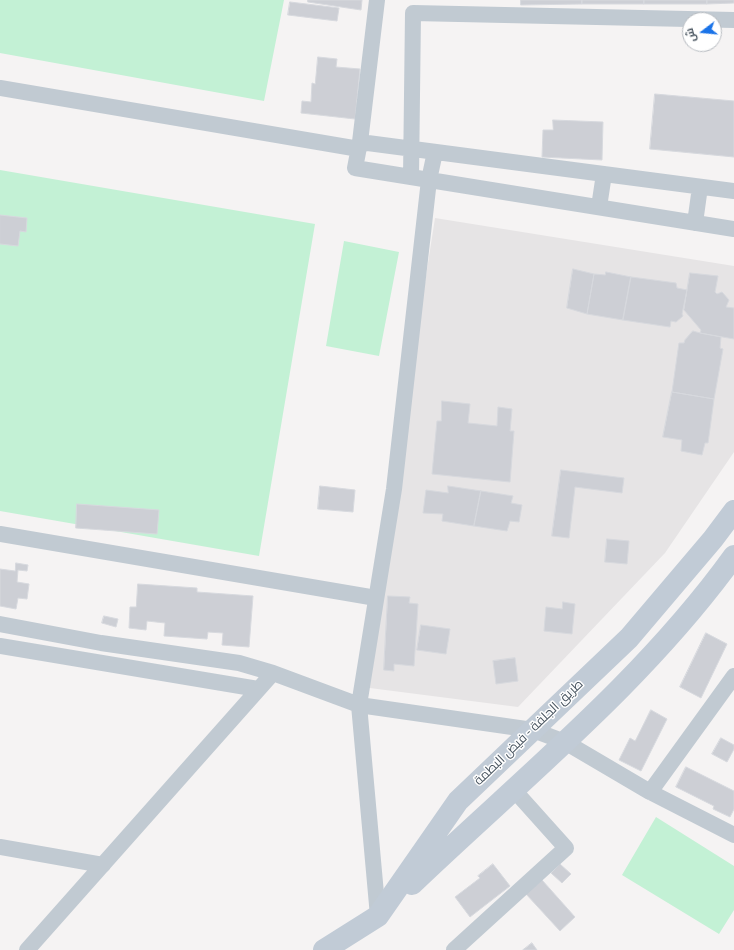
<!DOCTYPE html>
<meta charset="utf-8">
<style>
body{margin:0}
#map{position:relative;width:734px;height:950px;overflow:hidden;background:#f5f3f3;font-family:Roboto,Cairo,sans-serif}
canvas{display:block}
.north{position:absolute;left:682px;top:12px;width:40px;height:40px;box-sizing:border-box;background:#fff;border:1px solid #b7bbc0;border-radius:50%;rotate:254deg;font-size:11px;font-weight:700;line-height:16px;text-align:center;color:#4a5661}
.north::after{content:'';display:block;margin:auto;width:14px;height:18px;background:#1a73e8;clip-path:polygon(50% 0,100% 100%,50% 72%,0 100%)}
</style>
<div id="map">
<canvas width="734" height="950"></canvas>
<div class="north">ش</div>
</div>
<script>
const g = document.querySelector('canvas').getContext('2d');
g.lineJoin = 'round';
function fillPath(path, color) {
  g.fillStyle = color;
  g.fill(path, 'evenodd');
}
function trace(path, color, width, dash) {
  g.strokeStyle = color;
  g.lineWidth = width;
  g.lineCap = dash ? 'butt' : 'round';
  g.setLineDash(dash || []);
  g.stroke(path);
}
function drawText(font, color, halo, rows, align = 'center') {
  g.font = font + ' Roboto,Cairo,sans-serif';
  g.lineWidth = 3;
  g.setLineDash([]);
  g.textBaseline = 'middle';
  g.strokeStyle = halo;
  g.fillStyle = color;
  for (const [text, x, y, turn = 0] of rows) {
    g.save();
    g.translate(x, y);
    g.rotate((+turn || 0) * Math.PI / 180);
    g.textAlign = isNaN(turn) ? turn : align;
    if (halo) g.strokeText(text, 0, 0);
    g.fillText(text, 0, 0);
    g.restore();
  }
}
const education = new Path2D(`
 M 435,218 L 734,266 L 734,452 L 665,553 L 518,707 L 362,687 Z`);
const green = new Path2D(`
 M 0,0 L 290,0 L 284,0 L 264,101 L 0,53 Z
 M 0,170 L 315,224 L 259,556 L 0,511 Z
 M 344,241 L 399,252 L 379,356 L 326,346 Z
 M 656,817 L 734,866 L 734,910 L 719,934 L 622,875 Z`);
const building = new Path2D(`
 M 308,0 L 362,0 L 361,10 L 308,2 Z
 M 521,0 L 582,0 L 582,4 L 521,5 Z
 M 582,0 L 644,0 L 644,4 L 582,4 Z
 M 644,0 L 707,0 L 707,4 L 644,4 Z
 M 707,0 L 734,0 L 734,3 L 707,4 Z
 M 290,2 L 339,8 L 337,21 L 288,15 Z
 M 318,57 L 337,59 L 336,67 L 360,69 L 355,119 L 301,113 L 302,101 L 311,102 L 312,83 L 315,84 Z
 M 655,94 L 734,101 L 734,157 L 650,149 Z
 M 553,120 L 603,122 L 602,160 L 542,157 L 543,130 L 553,130 Z
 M 0,215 L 27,218 L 26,232 L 20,231 L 18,246 L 0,244 Z
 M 573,269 L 594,274 L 587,314 L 567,308 Z
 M 606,272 L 631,277 L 623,320 L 587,314 L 594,274 L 605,275 Z
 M 690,273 L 718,276 L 715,292 L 717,294 L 722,292 L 729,300 L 726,307 L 734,308 L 734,339 L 700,333 L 701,330 L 684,310 Z
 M 631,277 L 676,283 L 677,288 L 687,290 L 682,314 L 683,316 L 676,322 L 671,321 L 670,327 L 623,320 Z
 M 693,331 L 700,333 L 721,337 L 720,348 L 723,349 L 714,399 L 672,392 L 679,343 L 684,343 L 685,340 Z
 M 672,392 L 714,399 L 708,443 L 705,443 L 702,455 L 681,451 L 682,440 L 663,437 Z
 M 442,401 L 470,404 L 468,423 L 497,426 L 498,407 L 512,409 L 510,431 L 514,431 L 510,482 L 432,474 L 437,421 L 441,421 Z
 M 561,470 L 624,478 L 622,493 L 575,487 L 569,538 L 552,536 Z
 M 320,486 L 355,490 L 353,512 L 318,509 Z
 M 448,486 L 481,491 L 474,526 L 442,521 L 443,514 L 423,513 L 426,490 L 448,493 Z
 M 481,491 L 513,496 L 511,503 L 522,505 L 519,522 L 510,521 L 507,531 L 474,526 Z
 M 77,504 L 159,510 L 157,534 L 76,528 Z
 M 607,539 L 629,541 L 627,564 L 605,562 Z
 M 16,563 L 28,565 L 27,571 L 18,570 L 17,582 L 29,584 L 27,599 L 18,598 L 16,609 L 0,606 L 0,569 L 15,571 Z
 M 138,584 L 197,588 L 197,592 L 253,596 L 249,647 L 222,645 L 223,633 L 208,632 L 207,639 L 164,636 L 165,623 L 147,621 L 146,630 L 129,628 L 130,607 L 136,607 Z
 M 388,596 L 410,597 L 409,603 L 418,604 L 414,666 L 394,664 L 394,671 L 384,670 Z
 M 563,602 L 575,604 L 572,634 L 544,631 L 546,607 L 562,609 Z
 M 104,616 L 118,619 L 116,627 L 102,623 Z
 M 421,625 L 450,629 L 446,654 L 417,650 Z
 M 706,633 L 727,644 L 701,698 L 680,687 Z
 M 515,658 L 518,681 L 496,684 L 493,661 Z
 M 651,710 L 667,719 L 641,771 L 619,760 L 630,738 L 635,741 Z
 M 721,738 L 734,745 L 734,749 L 727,762 L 712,754 Z
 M 686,767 L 734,791 L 734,809 L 730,817 L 713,809 L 714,806 L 676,787 Z
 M 493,864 L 510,886 L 470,917 L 455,897 L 480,878 L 478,876 Z
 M 560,864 L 571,874 L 562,883 L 551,873 Z
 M 542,880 L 575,917 L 560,931 L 526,894 Z
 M 532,943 L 537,950 L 523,950 Z`);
const street = new Path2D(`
 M 377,0 L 360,142 L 355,168 L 734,229
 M 0,88 L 359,149
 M 360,142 L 734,191
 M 411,177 L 413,13 L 734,20
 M 599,207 L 604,174
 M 695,223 L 700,187
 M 0,534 L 376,598
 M 0,624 L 101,643 L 239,663 L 273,673 L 359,705 L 533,730 L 565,742 L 650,792 L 734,835
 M 0,646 L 258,689
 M 650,792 L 734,676
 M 0,847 L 103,865
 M 378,916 L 359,705 L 394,489 L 429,180 L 435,152
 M 27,950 L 273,673
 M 454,950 L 566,848 L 514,790`);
const secondary = new Path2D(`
 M 412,884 C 523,778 644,681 734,556
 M 324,950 L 378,916 L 458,801 L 629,638 L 713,539 L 734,511`);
const streetNames = [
 ["طريق الجلفة - فيض البطمة",529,733,-44]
];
fillPath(education, '#e6e4e5');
fillPath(green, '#c3f1d5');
fillPath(building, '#cdcfd5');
trace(building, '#d7d9de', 1);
trace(street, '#c1cad2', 16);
trace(secondary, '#c1cbd6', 22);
drawText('13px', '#4a5661', '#fff', streetNames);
</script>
